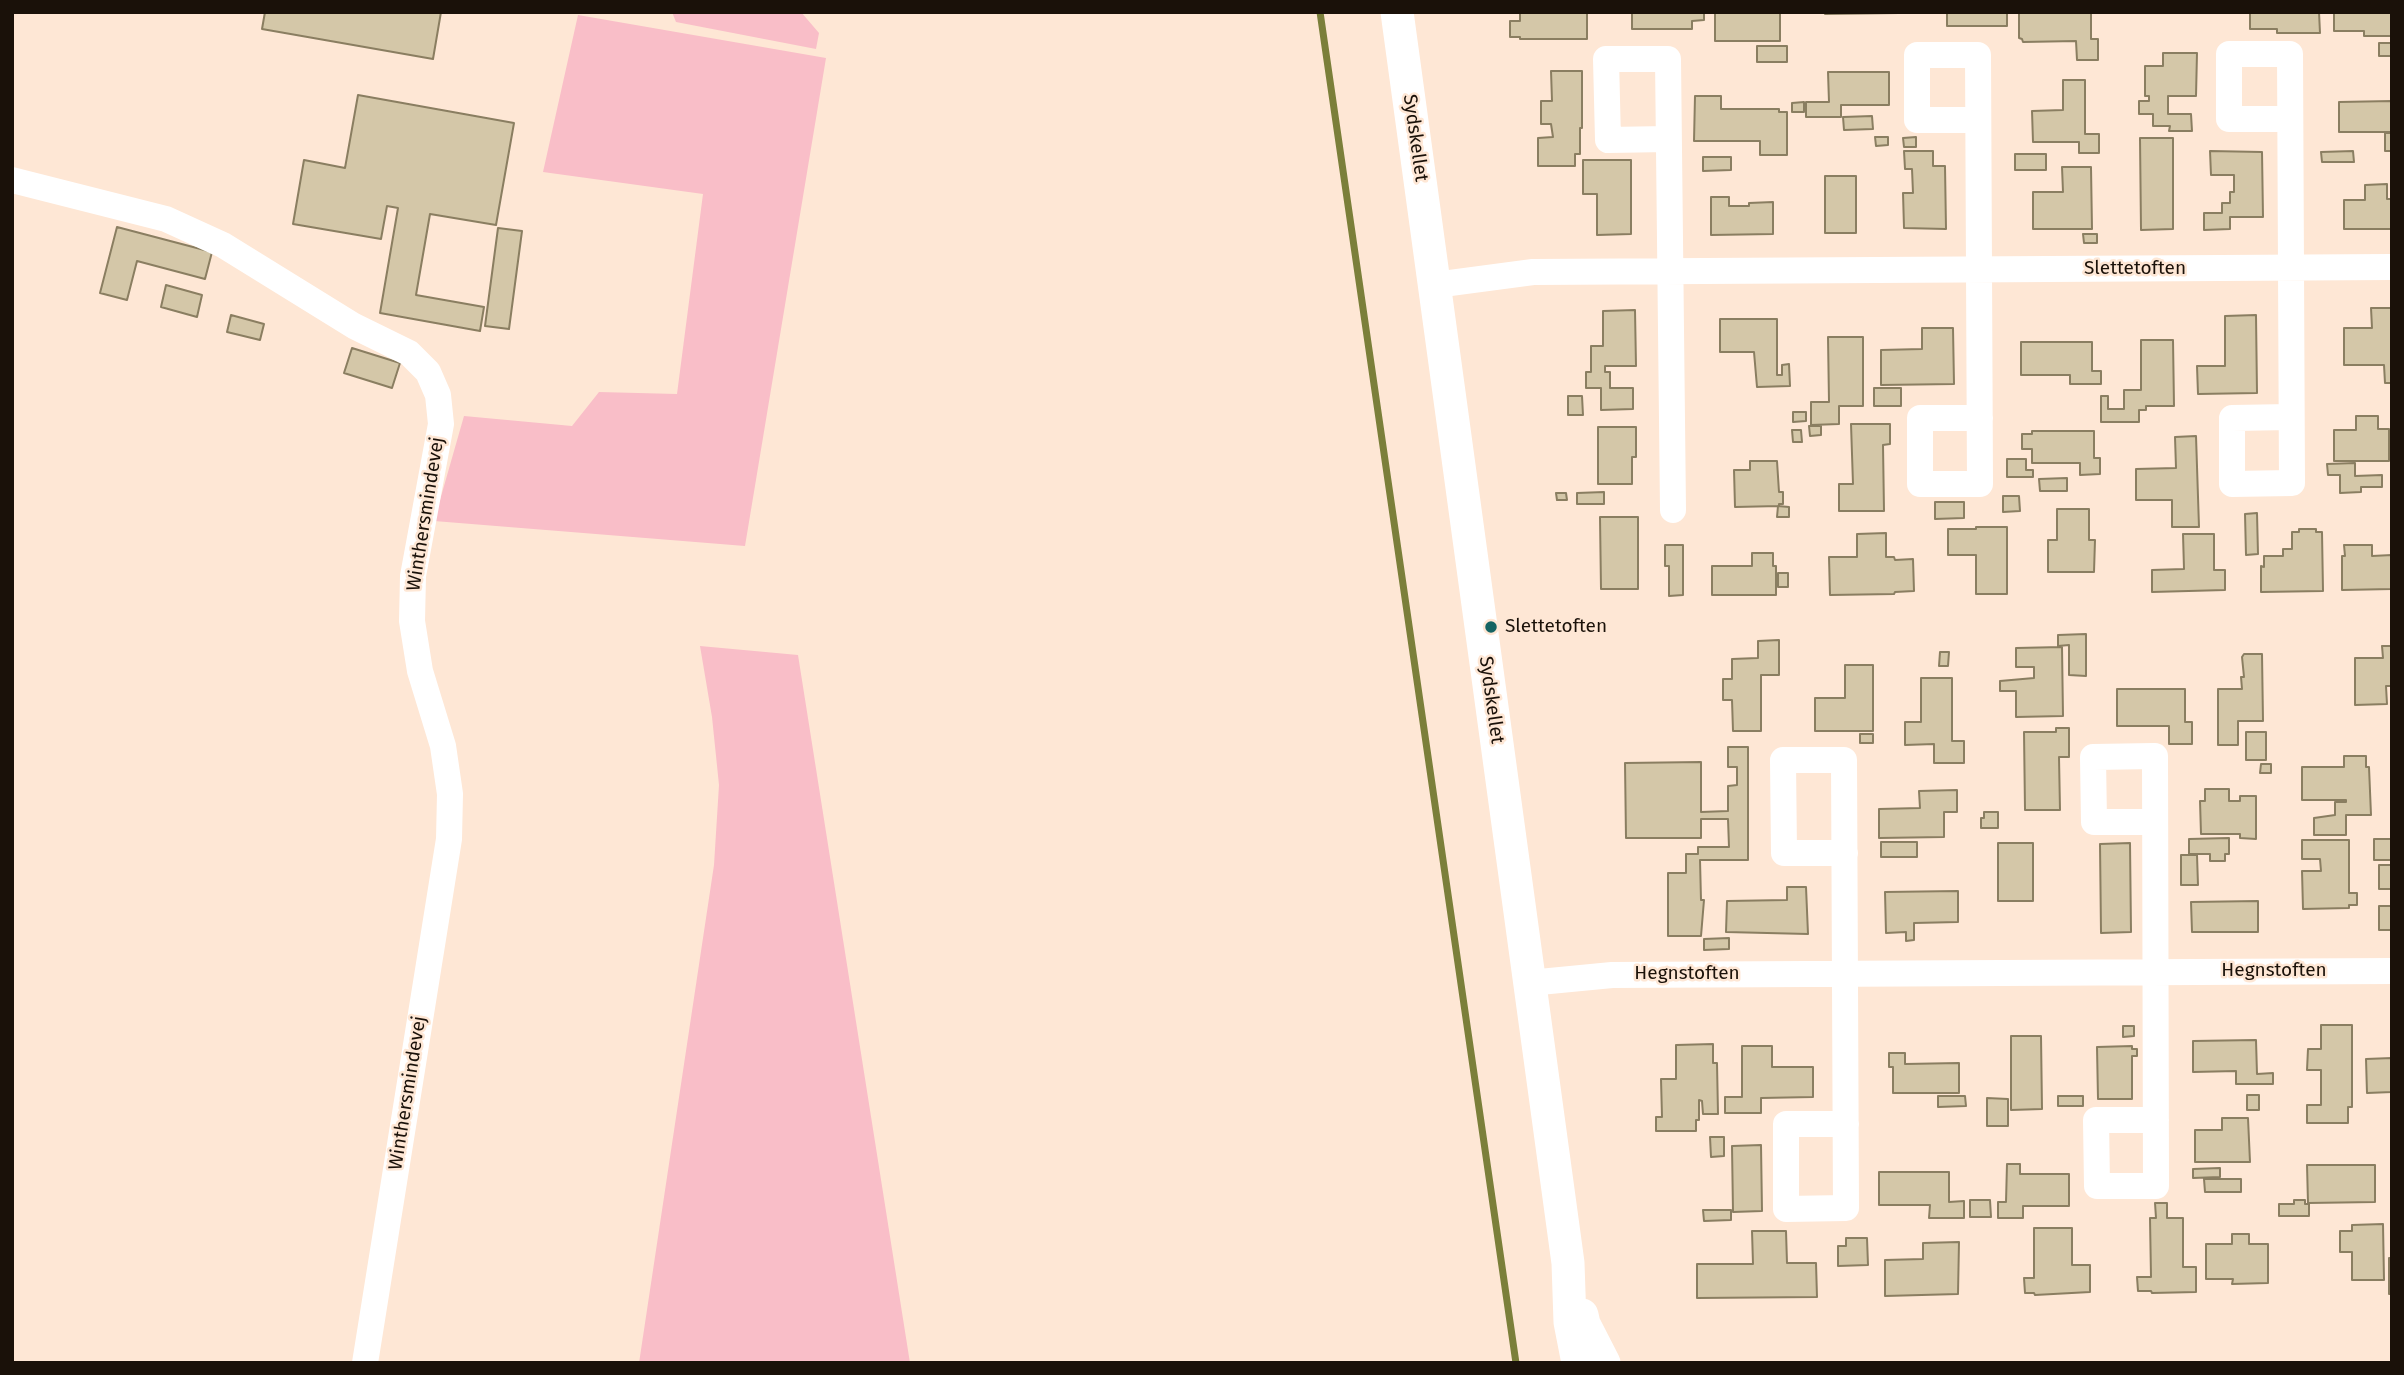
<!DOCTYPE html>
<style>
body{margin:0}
#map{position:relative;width:2404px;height:1375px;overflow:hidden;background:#fee7d5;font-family:"Fira Sans",sans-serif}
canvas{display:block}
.frame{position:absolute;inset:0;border:14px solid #1a1109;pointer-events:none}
</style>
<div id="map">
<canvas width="2404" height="1375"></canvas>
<div class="frame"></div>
</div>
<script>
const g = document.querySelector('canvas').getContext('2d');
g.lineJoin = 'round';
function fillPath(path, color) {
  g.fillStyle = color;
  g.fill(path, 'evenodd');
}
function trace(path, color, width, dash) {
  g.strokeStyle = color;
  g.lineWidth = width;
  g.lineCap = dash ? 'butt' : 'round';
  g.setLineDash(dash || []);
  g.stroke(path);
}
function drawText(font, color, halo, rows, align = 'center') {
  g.font = font + ' "Fira Sans",sans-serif';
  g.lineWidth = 5;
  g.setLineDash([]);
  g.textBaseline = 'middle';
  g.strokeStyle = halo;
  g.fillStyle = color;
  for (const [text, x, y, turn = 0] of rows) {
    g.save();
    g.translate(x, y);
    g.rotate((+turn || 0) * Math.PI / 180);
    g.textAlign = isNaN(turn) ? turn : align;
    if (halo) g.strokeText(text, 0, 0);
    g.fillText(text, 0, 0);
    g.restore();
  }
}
const green = new Path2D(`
 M 672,12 L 801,12 L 819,33 L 816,49 L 676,22 Z
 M 578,15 L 826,58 L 745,546 L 434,521 L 464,416 L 572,426 L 599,392 L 677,394 L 703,194 L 543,172 Z
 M 700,646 L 798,655 L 910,1363 L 639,1363 L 714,865 L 719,785 L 712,717 Z`);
const stream = new Path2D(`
 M 1320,12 L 1516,1363`);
const building = new Path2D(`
 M 265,12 L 441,12 L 433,59 L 262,29 Z
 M 1520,12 L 1587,12 L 1587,39 L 1520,39 L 1520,37 L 1510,37 L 1510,21 L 1520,21 Z
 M 1632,12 L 1704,12 L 1704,20 L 1692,21 L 1692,29 L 1632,29 Z
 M 1715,12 L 1780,12 L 1780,41 L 1715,41 Z
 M 1825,12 L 1899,12 L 1899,13 L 1825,14 Z
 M 1947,12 L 2007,12 L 2007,26 L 1947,26 Z
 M 2019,12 L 2091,12 L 2091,39 L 2098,39 L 2098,60 L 2077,60 L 2076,41 L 2023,42 L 2022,39 L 2019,38 Z
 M 2250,12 L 2319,12 L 2320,33 L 2277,33 L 2277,29 L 2250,29 Z
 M 2334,12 L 2392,12 L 2392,36 L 2364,36 L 2364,31 L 2334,31 Z
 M 2379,43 L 2392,43 L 2392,56 L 2379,56 Z
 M 1757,46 L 1787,46 L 1787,62 L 1757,62 Z
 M 2163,53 L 2197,53 L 2196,96 L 2168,96 L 2168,114 L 2191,114 L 2192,131 L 2169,131 L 2170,126 L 2153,126 L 2153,114 L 2139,114 L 2139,101 L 2149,101 L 2149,96 L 2145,96 L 2145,66 L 2163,66 Z
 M 1551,71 L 1582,71 L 1582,128 L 1580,128 L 1580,154 L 1575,154 L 1575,166 L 1538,166 L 1538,138 L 1553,137 L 1551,124 L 1541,124 L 1541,101 L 1552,101 Z
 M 1828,72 L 1889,72 L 1889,105 L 1841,105 L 1841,117 L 1806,117 L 1806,102 L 1829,102 Z
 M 2063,80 L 2085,80 L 2085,134 L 2099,134 L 2099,153 L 2079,153 L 2079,142 L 2033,142 L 2032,111 L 2063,110 Z
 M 358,95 L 514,123 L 496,225 L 430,214 L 416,295 L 484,307 L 480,331 L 380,313 L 398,208 L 387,206 L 381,239 L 293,224 L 304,160 L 345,168 Z
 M 1695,96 L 1721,96 L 1721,109 L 1779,109 L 1779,112 L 1787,112 L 1787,155 L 1760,155 L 1760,141 L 1694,141 Z
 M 2392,101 L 2392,132 L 2339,132 L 2339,102 Z
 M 1804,102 L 1804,112 L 1792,112 L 1792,103 Z
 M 1872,116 L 1873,129 L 1844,130 L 1843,117 Z
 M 2385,133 L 2392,133 L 2392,151 L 2385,151 Z
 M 1875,137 L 1888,137 L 1888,145 L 1876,146 Z
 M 1916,137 L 1916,147 L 1904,147 L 1903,138 Z
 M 2140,138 L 2173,138 L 2173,229 L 2141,230 Z
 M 1904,151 L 1933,151 L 1933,166 L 1945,166 L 1946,229 L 1904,228 L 1903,193 L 1913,193 L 1912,169 L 1905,169 Z
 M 2210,151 L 2262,152 L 2263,217 L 2230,217 L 2230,229 L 2204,230 L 2204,213 L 2222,213 L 2222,203 L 2230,203 L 2230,192 L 2234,192 L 2234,175 L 2211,175 Z
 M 2353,151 L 2354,162 L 2322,162 L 2321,152 Z
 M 2015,154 L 2046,154 L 2046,170 L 2015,170 Z
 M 1703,157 L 1731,157 L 1731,170 L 1703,171 Z
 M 1583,160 L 1631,160 L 1631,234 L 1597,235 L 1597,194 L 1583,194 Z
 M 2062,167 L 2091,167 L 2092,229 L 2033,229 L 2033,192 L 2063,192 Z
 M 1825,176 L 1856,176 L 1856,233 L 1825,233 Z
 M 2387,184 L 2387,199 L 2392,199 L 2392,229 L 2344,229 L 2344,200 L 2365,200 L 2365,185 Z
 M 1711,197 L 1729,197 L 1729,206 L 1749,206 L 1749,203 L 1773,202 L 1773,234 L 1711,235 Z
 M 117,227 L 212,252 L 205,279 L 137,261 L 127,300 L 100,293 Z
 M 498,228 L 522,231 L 509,329 L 485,326 Z
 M 2083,234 L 2097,234 L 2097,243 L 2084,243 Z
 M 166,285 L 202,295 L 197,317 L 161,307 Z
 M 2371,308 L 2392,308 L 2392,383 L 2385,383 L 2384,365 L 2344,365 L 2344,328 L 2372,328 Z
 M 1635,310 L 1636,366 L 1605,366 L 1605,372 L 1610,372 L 1610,388 L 1633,388 L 1633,409 L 1601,410 L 1601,388 L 1586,388 L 1586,372 L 1591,372 L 1591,346 L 1603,346 L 1603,311 Z
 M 231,315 L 264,324 L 260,340 L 227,332 Z
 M 2256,315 L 2257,393 L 2198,394 L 2197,366 L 2225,366 L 2225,316 Z
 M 1720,319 L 1777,319 L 1777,375 L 1782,375 L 1782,365 L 1789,364 L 1790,386 L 1757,387 L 1754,352 L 1720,352 Z
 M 1922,328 L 1953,328 L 1954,384 L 1881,385 L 1881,350 L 1922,349 Z
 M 1828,337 L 1863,337 L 1863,406 L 1839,406 L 1839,424 L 1811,425 L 1811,402 L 1829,402 Z
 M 2141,340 L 2173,340 L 2174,406 L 2146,406 L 2146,410 L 2139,410 L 2139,422 L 2101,422 L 2101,396 L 2108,396 L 2108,409 L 2124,409 L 2124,390 L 2141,390 Z
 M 2021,342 L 2092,342 L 2092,371 L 2101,371 L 2101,384 L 2070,384 L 2070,375 L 2021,375 Z
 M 352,348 L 400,363 L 392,388 L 344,373 Z
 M 1874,388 L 1901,388 L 1901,406 L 1874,406 Z
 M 1568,396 L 1582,396 L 1583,415 L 1568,415 Z
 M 1793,412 L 1806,412 L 1806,421 L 1793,422 Z
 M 2356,416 L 2378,416 L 2378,429 L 2389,429 L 2389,461 L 2334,461 L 2334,430 L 2356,430 Z
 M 1851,424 L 1890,424 L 1890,444 L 1883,445 L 1884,511 L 1839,511 L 1839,484 L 1853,484 Z
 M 1809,426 L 1821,426 L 1821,435 L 1810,436 Z
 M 1598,427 L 1636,427 L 1636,457 L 1632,457 L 1632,484 L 1598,484 Z
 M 1792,430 L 1801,430 L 1802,442 L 1793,442 Z
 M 2032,431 L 2094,431 L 2094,458 L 2100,458 L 2100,474 L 2080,475 L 2080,463 L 2032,463 L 2032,449 L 2022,449 L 2022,434 L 2032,434 Z
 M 2196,436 L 2199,527 L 2172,527 L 2172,500 L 2136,500 L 2136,469 L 2176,468 L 2175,437 Z
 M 2007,459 L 2026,459 L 2026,470 L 2033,470 L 2033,477 L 2007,477 Z
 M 1750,461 L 1777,461 L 1779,492 L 1783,492 L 1783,504 L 1779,504 L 1779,506 L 1735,507 L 1734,470 L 1750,470 Z
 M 2355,463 L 2355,476 L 2382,475 L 2382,487 L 2361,487 L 2361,492 L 2340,493 L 2340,475 L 2328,475 L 2327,464 Z
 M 2067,478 L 2067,491 L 2040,491 L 2039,479 Z
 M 1604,492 L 1604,504 L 1577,504 L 1577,493 Z
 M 1556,493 L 1566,493 L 1567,500 L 1557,500 Z
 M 2003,496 L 2019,496 L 2020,511 L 2003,512 Z
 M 1935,502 L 1964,502 L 1964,518 L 1935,519 Z
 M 1778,506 L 1789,507 L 1789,517 L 1777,517 Z
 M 2057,509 L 2089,509 L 2089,540 L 2095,540 L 2094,572 L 2048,572 L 2048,540 L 2057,540 Z
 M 2257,513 L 2258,554 L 2246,555 L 2245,514 Z
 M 1600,517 L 1638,517 L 1638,589 L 1601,589 Z
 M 1976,527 L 2007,527 L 2007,594 L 1976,594 L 1976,555 L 1948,555 L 1948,529 L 1976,529 Z
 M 2299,529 L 2316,529 L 2316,532 L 2322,532 L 2323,591 L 2261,592 L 2261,566 L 2264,567 L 2264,556 L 2283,556 L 2283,549 L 2292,549 L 2292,532 L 2299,532 Z
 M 1886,533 L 1886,557 L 1894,557 L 1895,560 L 1913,559 L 1914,591 L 1895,592 L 1894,594 L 1830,595 L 1829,557 L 1857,557 L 1857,534 Z
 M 2183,534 L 2214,534 L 2214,570 L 2225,570 L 2225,590 L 2152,592 L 2152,570 L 2184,569 Z
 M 1665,545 L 1683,545 L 1683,595 L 1669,596 L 1669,566 L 1665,566 Z
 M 2344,545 L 2372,545 L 2372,556 L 2392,555 L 2392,589 L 2342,590 L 2342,556 L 2345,556 Z
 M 1752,553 L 1773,553 L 1773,566 L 1776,566 L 1776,595 L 1712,595 L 1712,566 L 1752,566 Z
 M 1778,573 L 1788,573 L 1788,587 L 1778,587 Z
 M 2086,634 L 2086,676 L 2069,675 L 2069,645 L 2058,646 L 2058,635 Z
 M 1779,640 L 1779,675 L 1761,675 L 1761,731 L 1733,731 L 1732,700 L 1723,700 L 1723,679 L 1732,679 L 1732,659 L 1758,658 L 1758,641 Z
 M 2382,646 L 2392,646 L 2392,686 L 2386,686 L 2387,704 L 2355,705 L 2355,658 L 2383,658 Z
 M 2062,647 L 2063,716 L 2016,717 L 2016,691 L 2000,691 L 2000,681 L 2034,678 L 2034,667 L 2016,667 L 2016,648 Z
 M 1940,652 L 1949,652 L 1948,666 L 1939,666 Z
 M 2244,654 L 2262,654 L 2263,721 L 2238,721 L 2238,745 L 2218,745 L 2218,689 L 2242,689 L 2241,677 L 2244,677 L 2242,657 Z
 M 1845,665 L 1873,665 L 1873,731 L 1815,731 L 1815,698 L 1845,698 Z
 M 1921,678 L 1952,678 L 1952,741 L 1964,741 L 1964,763 L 1934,763 L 1934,744 L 1905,745 L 1905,722 L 1921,722 Z
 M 2117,689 L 2185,689 L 2185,722 L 2192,722 L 2192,744 L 2169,744 L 2169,726 L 2117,726 Z
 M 2056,728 L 2069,728 L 2069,757 L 2059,757 L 2060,810 L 2025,810 L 2024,732 L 2056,732 Z
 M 2246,732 L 2266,732 L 2266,760 L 2246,760 Z
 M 1860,734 L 1873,734 L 1873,743 L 1860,743 Z
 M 1728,747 L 1748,747 L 1748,860 L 1700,860 L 1701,900 L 1704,900 L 1701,936 L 1668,936 L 1668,873 L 1686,873 L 1686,854 L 1698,854 L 1698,847 L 1729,847 L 1728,819 L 1701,819 L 1701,838 L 1626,838 L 1625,763 L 1701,762 L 1701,812 L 1728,811 L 1728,786 L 1737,785 L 1737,767 L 1728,767 Z
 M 2344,756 L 2366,756 L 2366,767 L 2369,767 L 2371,815 L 2346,815 L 2346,835 L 2314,835 L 2314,818 L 2335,815 L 2335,802 L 2346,802 L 2346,800 L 2302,800 L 2302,767 L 2344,767 Z
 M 2261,764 L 2271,764 L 2271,773 L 2260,773 Z
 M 2205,789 L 2229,789 L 2229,801 L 2240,801 L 2240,796 L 2256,796 L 2256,839 L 2240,838 L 2240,834 L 2201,834 L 2200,801 L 2205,801 Z
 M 1957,790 L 1957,812 L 1944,812 L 1944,837 L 1879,838 L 1879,809 L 1920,808 L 1919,791 Z
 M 1984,812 L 1998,812 L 1998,828 L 1981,828 L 1981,818 L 1984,818 Z
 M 2229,838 L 2229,854 L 2225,854 L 2225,861 L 2210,861 L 2210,854 L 2189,854 L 2189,839 Z
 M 2374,839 L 2392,839 L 2392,860 L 2374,860 Z
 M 2302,840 L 2349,840 L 2349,893 L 2357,893 L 2357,905 L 2349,905 L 2349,908 L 2303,909 L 2302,871 L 2321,871 L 2320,859 L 2302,859 Z
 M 1881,842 L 1917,842 L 1917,857 L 1881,857 Z
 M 1998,843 L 2033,843 L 2033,901 L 1998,901 Z
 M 2130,843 L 2131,932 L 2101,933 L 2100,844 Z
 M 2181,855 L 2197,855 L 2198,885 L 2181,885 Z
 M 2379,865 L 2392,865 L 2392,889 L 2379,889 Z
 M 1787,887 L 1806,887 L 1808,934 L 1726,932 L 1727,901 L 1787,900 Z
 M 1958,891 L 1958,922 L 1914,923 L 1914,940 L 1906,941 L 1906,932 L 1886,933 L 1885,892 Z
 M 2258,901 L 2258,932 L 2192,932 L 2191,902 Z
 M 2379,906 L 2392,906 L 2392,930 L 2379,930 Z
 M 1729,938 L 1729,949 L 1704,950 L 1704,939 Z
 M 2321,1025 L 2352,1025 L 2352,1107 L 2348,1107 L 2348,1123 L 2307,1123 L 2307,1105 L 2321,1105 L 2321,1070 L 2307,1070 L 2308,1049 L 2321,1049 Z
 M 2123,1026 L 2134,1026 L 2134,1036 L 2123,1037 Z
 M 2011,1036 L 2041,1036 L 2042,1109 L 2011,1110 Z
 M 2256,1040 L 2257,1074 L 2273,1073 L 2273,1084 L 2236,1084 L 2236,1071 L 2193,1072 L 2193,1041 Z
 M 1713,1044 L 1713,1063 L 1717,1063 L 1718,1114 L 1703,1114 L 1702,1101 L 1699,1100 L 1699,1120 L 1696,1120 L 1696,1131 L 1656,1131 L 1656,1117 L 1662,1117 L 1661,1079 L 1676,1079 L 1676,1045 Z
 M 1742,1046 L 1772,1046 L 1772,1067 L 1813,1067 L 1813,1097 L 1761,1098 L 1761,1113 L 1725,1113 L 1725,1097 L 1742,1097 Z
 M 2132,1046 L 2132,1049 L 2137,1049 L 2137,1056 L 2132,1056 L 2132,1099 L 2098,1099 L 2097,1047 Z
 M 1889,1053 L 1905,1053 L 1905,1064 L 1959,1063 L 1959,1093 L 1893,1093 L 1893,1067 L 1889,1067 Z
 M 2392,1058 L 2392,1092 L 2367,1093 L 2366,1059 Z
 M 2247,1095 L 2259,1095 L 2259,1110 L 2247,1110 Z
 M 1938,1096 L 1965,1096 L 1966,1106 L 1938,1107 Z
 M 2058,1096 L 2083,1096 L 2083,1106 L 2058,1106 Z
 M 1987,1098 L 2008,1099 L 2008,1126 L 1987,1126 Z
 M 2222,1118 L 2248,1118 L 2250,1162 L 2195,1162 L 2195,1130 L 2222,1130 Z
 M 1710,1137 L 1724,1137 L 1724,1156 L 1711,1157 Z
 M 1761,1145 L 1762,1211 L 1733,1212 L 1732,1146 Z
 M 2007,1164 L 2020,1164 L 2020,1174 L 2069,1174 L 2069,1206 L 2023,1206 L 2023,1218 L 1998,1218 L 1998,1202 L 2006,1202 Z
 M 2307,1165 L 2375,1165 L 2375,1202 L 2308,1203 Z
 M 2220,1168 L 2220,1177 L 2193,1178 L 2193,1169 Z
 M 1879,1172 L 1949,1172 L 1949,1202 L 1964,1201 L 1964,1218 L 1929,1218 L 1930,1205 L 1879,1205 Z
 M 2204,1179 L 2241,1179 L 2241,1192 L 2205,1192 Z
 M 1970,1200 L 1990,1200 L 1991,1217 L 1970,1217 Z
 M 2294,1200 L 2305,1200 L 2305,1204 L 2309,1204 L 2309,1216 L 2279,1216 L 2279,1204 L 2294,1204 Z
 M 2155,1203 L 2167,1203 L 2167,1218 L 2183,1218 L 2183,1267 L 2196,1267 L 2196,1292 L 2152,1293 L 2151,1291 L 2138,1291 L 2137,1277 L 2151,1277 L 2150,1218 L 2156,1218 Z
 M 1703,1210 L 1731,1210 L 1731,1220 L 1704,1221 Z
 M 2383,1224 L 2384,1280 L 2352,1280 L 2352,1252 L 2340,1252 L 2340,1231 L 2352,1231 L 2352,1225 Z
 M 2034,1228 L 2072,1228 L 2072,1265 L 2090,1265 L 2090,1292 L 2035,1295 L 2034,1293 L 2025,1293 L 2024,1278 L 2034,1278 Z
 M 1752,1231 L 1786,1231 L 1787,1263 L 1816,1263 L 1817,1297 L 1697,1298 L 1697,1264 L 1753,1264 Z
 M 2232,1234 L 2249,1234 L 2249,1244 L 2268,1244 L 2268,1283 L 2232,1284 L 2233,1279 L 2206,1279 L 2206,1244 L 2232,1244 Z
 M 1846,1238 L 1867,1238 L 1868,1265 L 1838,1266 L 1838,1246 L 1846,1246 Z
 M 1959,1242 L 1958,1294 L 1885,1296 L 1885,1260 L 1923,1259 L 1923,1243 Z
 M 2389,1258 L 2392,1258 L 2392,1294 L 2389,1294 Z`);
const minor = new Path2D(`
 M 2290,119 L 2229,119 L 2229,54 L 2290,54 L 2292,483 L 2232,484 L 2232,418 L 2291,417
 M 1978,120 L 1917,120 L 1917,55 L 1978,55 L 1980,484 L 1920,484 L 1920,418 L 1980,418
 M 1668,139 L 1608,140 L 1606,59 L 1668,59 L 1673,510
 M 12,180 L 166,219 L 223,245 L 354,326 L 409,353 L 428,372 L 438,395 L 441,424 L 413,576 L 412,621 L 420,671 L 443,746 L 450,794 L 449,839 L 365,1363
 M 1435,285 L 1533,272 L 2392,267
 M 2155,822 L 2094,822 L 2093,757 L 2155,756 L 2156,1186 L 2097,1186 L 2096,1120 L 2156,1120
 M 1845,853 L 1784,853 L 1783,760 L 1844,760 L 1846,1208 L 1786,1209 L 1786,1124 L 1846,1124
 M 1529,983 L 1612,975 L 2392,971`);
const tertiary = new Path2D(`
 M 1397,12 L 1568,1263 L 1570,1322 L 1578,1363
 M 1582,1315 L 1584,1324 L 1604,1363`);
const markers = [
 [1491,627,7,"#156463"]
];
const streetNames = [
 ["Sydskellet",1415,138,82],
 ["Slettetoften",2135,269],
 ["Winthersmindevej",426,514,-81],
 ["Sydskellet",1491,700,82],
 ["Hegnstoften",2274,971],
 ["Hegnstoften",1687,974],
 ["Winthersmindevej",408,1093,-81]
];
const poiNames = [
 ["Slettetoften",1505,627]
];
fillPath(green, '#f9bec8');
trace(stream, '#7b7f3a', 7);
fillPath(building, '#d4c7a8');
trace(building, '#8a7e61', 2);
trace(minor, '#fff', 26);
trace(tertiary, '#fff', 33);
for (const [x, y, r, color] of markers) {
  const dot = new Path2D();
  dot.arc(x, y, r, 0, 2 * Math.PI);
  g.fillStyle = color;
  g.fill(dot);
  trace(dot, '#fee7d5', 2.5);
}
drawText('19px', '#1a1109', '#fee7d5', streetNames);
drawText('19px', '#1a1109', '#fee7d5', poiNames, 'left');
</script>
